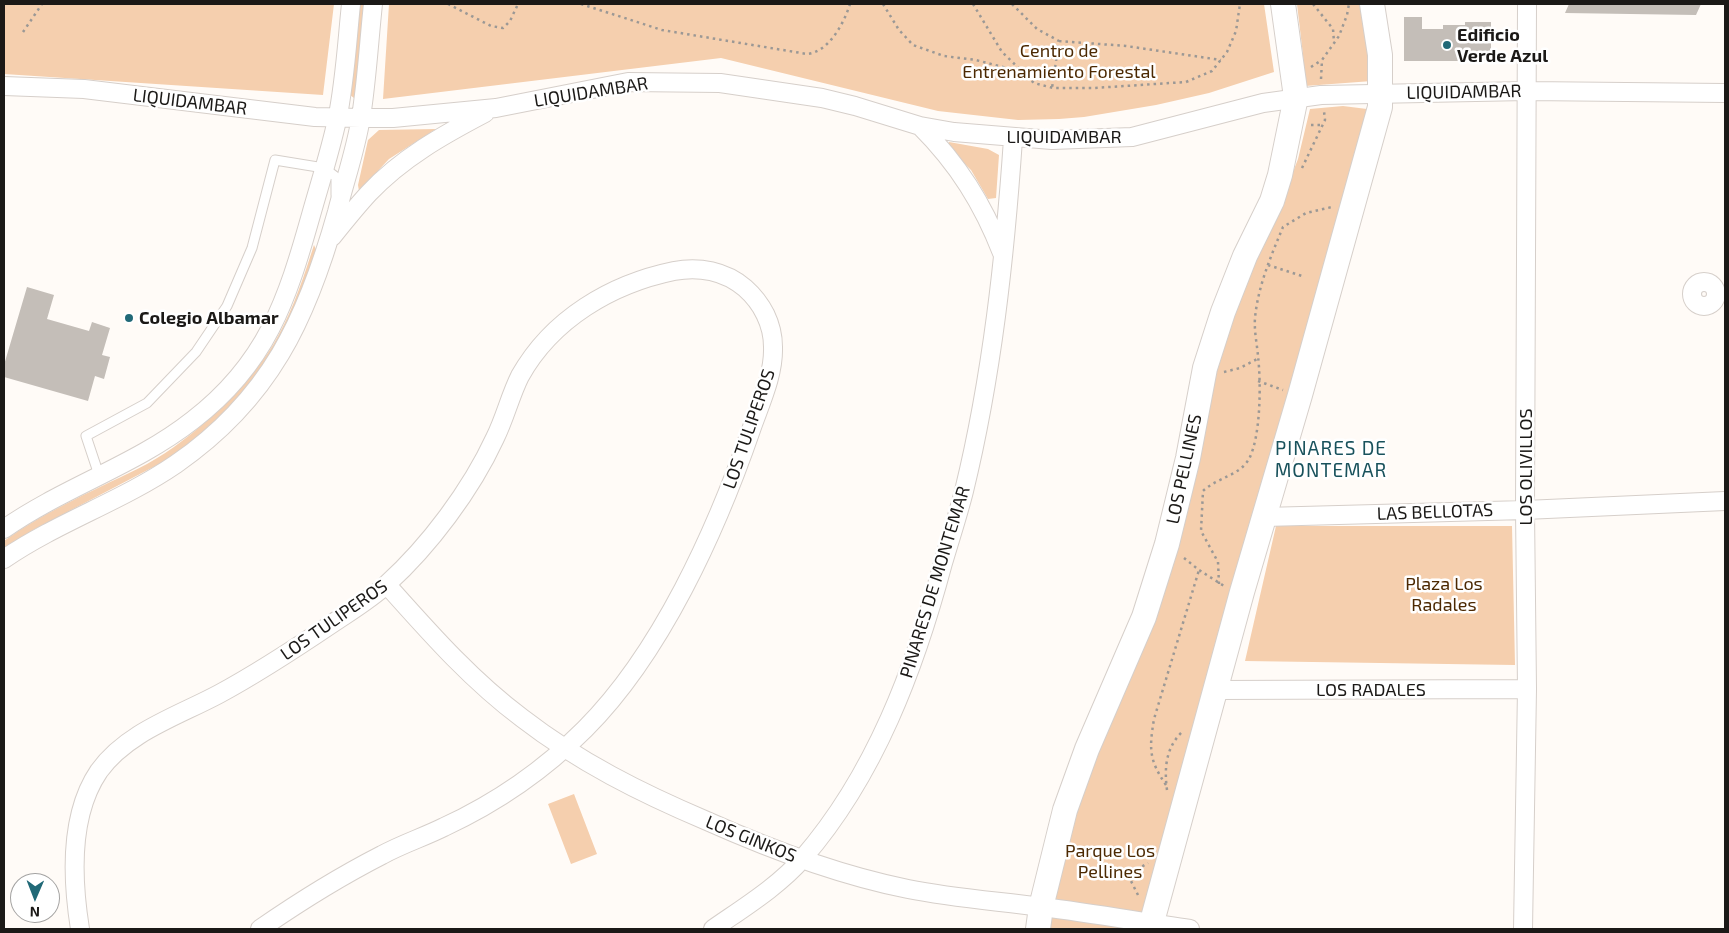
<!DOCTYPE html>
<style>
body{margin:0}
#map{position:relative;width:1729px;height:933px;overflow:hidden;background:#fffbf7;font-family:"Exo 2",sans-serif}
canvas{display:block}
.frame{position:absolute;inset:0;border:5px solid #1b1917;pointer-events:none}
.north{position:absolute;left:10px;top:873px;width:50px;height:50px;box-sizing:border-box;background:#fff;border:1px solid #a4a3a2;border-radius:50%;rotate:181deg;font-size:14px;font-weight:700;line-height:20px;text-align:center;color:#1b1917}
.north::after{content:'';display:block;margin:auto;width:18px;height:22px;background:#216977;clip-path:polygon(50% 0,100% 100%,50% 72%,0 100%)}
</style>
<div id="map">
<canvas width="1729" height="933"></canvas>
<div class="frame"></div>
<div class="north">N</div>
</div>
<script>
const g = document.querySelector('canvas').getContext('2d');
g.lineJoin = 'round';
function fillPath(path, color) {
  g.fillStyle = color;
  g.fill(path, 'evenodd');
}
function trace(path, color, width, dash) {
  g.strokeStyle = color;
  g.lineWidth = width;
  g.lineCap = dash ? 'butt' : 'round';
  g.setLineDash(dash || []);
  g.stroke(path);
}
function drawText(font, color, halo, rows, align = 'center') {
  g.font = font + ' "Exo 2",sans-serif';
  g.lineWidth = 5;
  g.setLineDash([]);
  g.textBaseline = 'middle';
  g.strokeStyle = halo;
  g.fillStyle = color;
  for (const [text, x, y, turn = 0] of rows) {
    g.save();
    g.translate(x, y);
    g.rotate((+turn || 0) * Math.PI / 180);
    g.textAlign = isNaN(turn) ? turn : align;
    if (halo) g.strokeText(text, 0, 0);
    g.fillText(text, 0, 0);
    g.restore();
  }
}
const green = new Path2D(`
 M 4,4 L 334,4 L 323,95 L 4,74 Z
 M 360,4 L 365,4 L 356,96 L 354,98 L 350,95 Z
 M 389,4 L 1264,4 L 1274,72 L 1209,93 L 1156,105 L 1084,117 L 1059,119 L 1018,120 L 938,111 L 721,58 L 383,99 Z
 M 1297,4 L 1362,4 L 1372,81 L 1305,86 L 1303,55 Z
 M 1343,106 L 1367,109 L 1141,929 L 1047,929 L 1065,844 L 1232,315 L 1279,208 L 1298,159 L 1310,109 Z
 M 436,129 L 389,159 L 359,191 L 358,185 L 368,140 L 379,130 Z
 M 949,142 L 988,149 L 999,155 L 996,198 L 988,199 L 971,170 L 947,147 Z
 M 314,245 L 318,254 L 285,339 L 236,402 L 182,452 L 33,530 L 4,549 L 4,541 C 48,509 98,489 147,464 C 192,440 254,382 278,336 C 294,307 304,276 314,245 Z
 M 1276,526 L 1512,526 L 1515,665 L 1245,661 Z
 M 574,794 L 597,854 L 571,864 L 548,804 Z`);
const building = new Path2D(`
 M 1569,4 L 1701,4 L 1696,15 L 1565,13 Z
 M 1404,17 L 1422,17 L 1422,29 L 1443,29 L 1443,25 L 1465,25 L 1465,22 L 1491,22 L 1491,61 L 1404,61 Z
 M 27,287 L 54,295 L 47,319 L 89,331 L 92,322 L 110,328 L 102,355 L 110,357 L 104,379 L 95,376 L 88,401 L 4,377 L 4,365 Z`);
const path = new Path2D(`
 M 448,4 L 491,26 L 503,28 L 510,21 L 518,4
 M 581,4 L 662,30 L 807,54 C 829,52 844,23 850,4
 M 883,4 L 899,30 L 913,45 L 944,56 L 976,60 L 1022,72
 M 973,4 L 1002,52 L 1034,83 L 1053,88 L 1094,88 L 1186,82 L 1212,71 L 1227,52 L 1236,31 L 1240,4
 M 1012,4 L 1037,29 L 1059,41 L 1052,88
 M 1313,4 L 1333,29 L 1334,42
 M 23,32 L 42,4
 M 1059,41 L 1126,46 L 1221,60
 M 1311,67 L 1322,60
 M 1321,79 L 1322,60 L 1339,36 L 1347,15 L 1349,4
 M 1311,125 L 1322,125
 M 1302,168 L 1325,120 L 1324,111
 M 1268,265 L 1305,277
 M 1224,372 L 1240,368 L 1259,358
 M 1258,381 L 1283,390
 M 1184,558 L 1199,570 L 1224,586
 M 1219,584 L 1218,562 L 1201,531 L 1203,491 C 1218,477 1239,476 1249,459 C 1261,436 1261,382 1258,356 C 1257,344 1254,331 1255,318 C 1258,286 1271,256 1283,227 L 1306,213 L 1332,207
 M 1166,785 C 1149,760 1149,749 1154,719 L 1199,570
 M 1167,790 C 1164,767 1166,747 1183,731
 M 1138,895 L 1128,875 L 1148,863`);
const lane = new Path2D(`
 M 99,475 L 86,436 L 147,403 L 196,352 L 227,306 L 252,248 L 275,160 L 324,168 L 336,177 L 336,195`);
const street = new Path2D(`
 M 4,86 L 84,89 L 315,117 L 361,118 L 393,118 L 496,108 L 628,82 L 720,83 L 822,98 L 855,106 L 920,126 L 954,132 L 1052,140 L 1132,137 L 1263,103 L 1321,95 L 1527,91 L 1725,93
 M 920,126 C 958,164 983,204 1002,253
 M 332,237 C 344,222 356,207 369,193 C 402,158 443,135 485,113
 M1692 294a12 12 0 1 1 24 0a12 12 0 1 1-24 0Z
 M 1264,517 L 1525,510 L 1725,501
 M 4,529 C 64,487 136,465 193,420 C 267,363 287,300 311,215 C 320,183 330,152 337,120 C 345,82 347,42 351,4
 M 4,559 C 58,522 122,501 176,464 C 270,399 307,319 337,212 C 345,180 356,149 361,117 C 367,79 369,41 373,4
 M 387,585 C 429,632 471,680 522,718 C 579,762 641,793 707,821 C 772,850 838,875 908,889 C 953,898 997,901 1042,907 C 1092,913 1141,922 1190,929
 M 1215,690 L 1527,689
 M 80,929 C 72,879 69,815 99,771 C 127,732 178,716 219,694 C 258,673 296,648 333,623 C 351,611 371,599 387,584 C 429,546 471,490 495,438 C 505,418 510,396 520,376 C 552,319 611,284 674,271 C 699,266 725,271 745,288 C 762,303 773,324 773,347 C 774,375 760,404 751,430 C 716,531 661,653 585,729 C 544,770 496,803 444,827 C 424,837 402,844 382,855 C 339,877 299,902 260,929
 M 713,929 C 743,908 779,886 803,858 C 875,775 915,668 943,563 C 950,539 958,515 964,491 C 992,376 1005,257 1013,139
 M 1523,929 L 1527,689 L 1525,510 L 1527,4`);
const secondary = new Path2D(`
 M 1038,929 L 1041,907 L 1065,810 L 1087,749 L 1144,617 L 1167,544 L 1188,458 L 1205,368 L 1223,312 L 1245,256 L 1272,201 L 1280,175 L 1296,97 L 1283,4
 M 1150,929 L 1242,592 L 1300,395 L 1380,107 L 1380,55 L 1372,4`);
const markers = [
 [1447,45,5,"#216977"],
 [129,318,5,"#216977"]
];
const poiNames = [
 ["Edificio",1457,35],
 ["Verde Azul",1457,56],
 ["Colegio Albamar",139,318]
];
const parkNames = [
 ["Centro de",1059,51],
 ["Entrenamiento Forestal",1059,72],
 ["Plaza Los",1444,584],
 ["Radales",1444,605],
 ["Parque Los",1110,851],
 ["Pellines",1110,872]
];
const streetNames = [
 ["LIQUIDAMBAR",591,92,-9],
 ["LIQUIDAMBAR",1464,92,-1],
 ["LIQUIDAMBAR",190,102,7],
 ["LIQUIDAMBAR",1064,137],
 ["LOS TULIPEROS",749,429,-71],
 ["LOS OLIVILLOS",1526,467,-90],
 ["LOS PELLINES",1184,469,-78],
 ["LAS BELLOTAS",1435,512,-2],
 ["PINARES DE MONTEMAR",935,582,-73],
 ["LOS TULIPEROS",334,620,-35],
 ["LOS RADALES",1371,690],
 ["LOS GINKOS",751,839,22]
];
const neighbourhoodNames = [
 ["PINARES DE",1331,449],
 ["MONTEMAR",1331,471]
];
fillPath(green, '#f5cfae');
fillPath(building, '#c4beb8');
trace(lane, '#d6cfca', 11);
trace(street, '#d6cfca', 20);
trace(secondary, '#d6cfca', 26);
trace(path, '#9b9895', 2.5, [2.5, 4]);
trace(lane, '#fff', 9);
trace(street, '#fff', 18);
trace(secondary, '#fff', 24);
for (const [x, y, r, color] of markers) {
  const dot = new Path2D();
  dot.arc(x, y, r, 0, 2 * Math.PI);
  g.fillStyle = color;
  g.fill(dot);
  trace(dot, '#fff', 2);
}
drawText('bold 18px', '#1b1917', '#fff', poiNames, 'left');
drawText('18px', '#4c2902', '#fff', parkNames);
drawText('18px', '#1b1917', '#fff', streetNames);
g.letterSpacing = '1px';
drawText('19px', '#19525c', '#fff', neighbourhoodNames);
g.letterSpacing = '0px';
</script>
